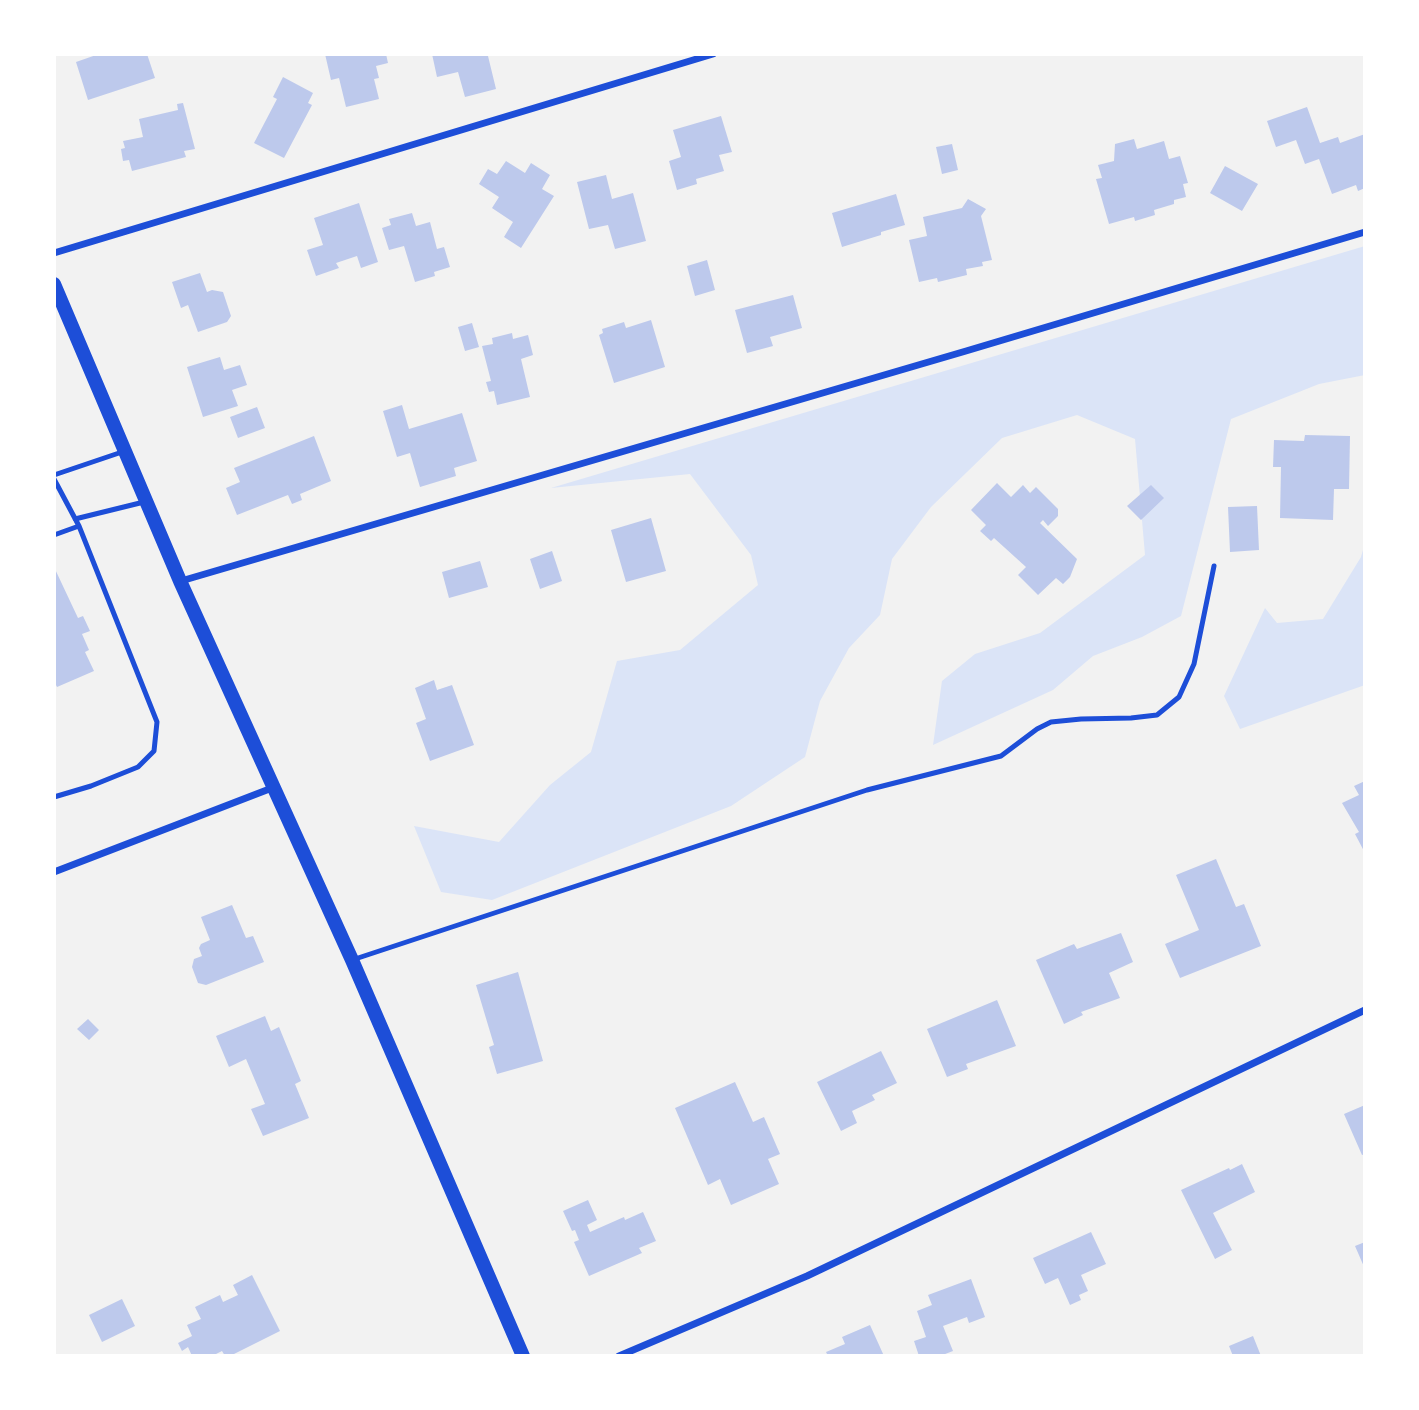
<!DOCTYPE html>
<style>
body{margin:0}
#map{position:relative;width:1419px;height:1410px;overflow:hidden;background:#f2f2f2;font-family:Quicksand,sans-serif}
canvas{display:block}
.frame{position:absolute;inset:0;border:56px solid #fff;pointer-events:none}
</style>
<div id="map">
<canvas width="1419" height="1410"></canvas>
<div class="frame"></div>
</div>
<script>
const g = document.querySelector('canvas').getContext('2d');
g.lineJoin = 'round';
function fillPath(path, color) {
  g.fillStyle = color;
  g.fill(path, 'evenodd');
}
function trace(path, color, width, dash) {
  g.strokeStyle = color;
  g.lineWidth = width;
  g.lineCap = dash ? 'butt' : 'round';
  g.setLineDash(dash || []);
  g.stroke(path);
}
const green = new Path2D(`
 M 1365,246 L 1365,375 L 1319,384 L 1231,419 L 1181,616 L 1142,637 L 1093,656 L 1053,690 L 933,745 L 942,681 L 975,654 L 1040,633 L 1145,555 L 1135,439 L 1077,415 L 1002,438 L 931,507 L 892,559 L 880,615 L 849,648 L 820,701 L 805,757 L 731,806 L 492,900 L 441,892 L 414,826 L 499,842 L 550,785 L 591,752 L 617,661 L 680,650 L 758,585 L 751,555 L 690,474 L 551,488 Z
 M 1365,543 L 1365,685 L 1240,729 L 1224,696 L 1265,608 L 1277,623 L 1323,619 L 1361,557 Z`);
const building = new Path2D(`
 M 99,54 L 147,54 L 155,78 L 88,100 L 76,62 Z
 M 325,54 L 386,54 L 388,63 L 376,66 L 379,78 L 374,79 L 379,99 L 346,107 L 339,78 L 331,80 Z
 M 432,54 L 493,54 L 488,56 L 496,89 L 465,97 L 458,72 L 437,77 Z
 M 283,77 L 313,93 L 308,103 L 312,105 L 284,158 L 254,143 L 277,99 L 273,97 Z
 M 183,103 L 195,149 L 184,151 L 186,157 L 132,171 L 129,160 L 123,161 L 121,149 L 125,148 L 123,141 L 143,137 L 139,119 L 178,110 L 177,104 Z
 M 1307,107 L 1320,143 L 1338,137 L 1340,143 L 1365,134 L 1365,188 L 1358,191 L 1356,185 L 1332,194 L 1319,159 L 1305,164 L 1296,140 L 1276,147 L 1267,121 Z
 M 721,116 L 732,152 L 719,155 L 724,171 L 696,179 L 697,184 L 677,190 L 669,161 L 681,157 L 673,130 Z
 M 1134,139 L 1137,149 L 1164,141 L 1169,159 L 1180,156 L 1188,183 L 1183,184 L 1186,197 L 1174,200 L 1174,204 L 1154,210 L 1155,215 L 1135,221 L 1134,217 L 1109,224 L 1096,179 L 1102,178 L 1098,165 L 1114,161 L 1115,144 Z
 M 952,144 L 958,170 L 942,174 L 936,147 Z
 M 506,161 L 525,173 L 531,163 L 550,175 L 542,189 L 554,196 L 521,248 L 504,237 L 513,222 L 492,208 L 499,197 L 479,184 L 488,169 L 497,174 Z
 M 1225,166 L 1258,184 L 1242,211 L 1210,193 Z
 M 606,175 L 612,199 L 633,193 L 646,241 L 615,249 L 608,225 L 589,229 L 577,182 Z
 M 896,194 L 905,225 L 881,232 L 881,235 L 842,247 L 832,213 Z
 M 968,199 L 986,209 L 981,216 L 992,260 L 982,262 L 983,266 L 966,269 L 967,275 L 938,282 L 937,278 L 919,282 L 909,240 L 927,236 L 923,217 L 962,208 Z
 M 359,203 L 378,262 L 361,268 L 357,256 L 336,263 L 339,268 L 316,276 L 307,250 L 323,245 L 314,218 Z
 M 412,213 L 416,226 L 430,222 L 437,249 L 444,247 L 450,267 L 434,272 L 435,276 L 415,282 L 404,246 L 389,250 L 382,228 L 391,225 L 389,219 Z
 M 707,260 L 715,290 L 695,296 L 687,266 Z
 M 200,273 L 207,292 L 212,290 L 223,292 L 231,316 L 227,322 L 198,332 L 188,305 L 181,308 L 172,282 Z
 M 793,295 L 802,328 L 770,337 L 773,346 L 747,353 L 735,310 Z
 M 651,320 L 665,367 L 614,383 L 599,335 L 603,333 L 602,329 L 624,322 L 626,328 Z
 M 472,323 L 479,347 L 465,351 L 458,327 Z
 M 512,333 L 513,339 L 528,335 L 533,355 L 521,359 L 530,397 L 497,405 L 494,391 L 489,392 L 486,382 L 491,381 L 482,346 L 493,344 L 492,338 Z
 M 220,357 L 224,370 L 240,365 L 247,385 L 232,390 L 238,406 L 203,417 L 187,367 Z
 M 402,405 L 409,429 L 462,413 L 477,461 L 454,468 L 456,476 L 420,487 L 410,453 L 397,457 L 383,411 Z
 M 257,407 L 265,428 L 238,438 L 230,417 Z
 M 1305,435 L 1350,436 L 1349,489 L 1334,489 L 1333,520 L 1280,518 L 1281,467 L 1273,467 L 1274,440 L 1304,441 Z
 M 314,436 L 331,481 L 300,494 L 302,500 L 292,504 L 288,495 L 237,515 L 226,488 L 240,482 L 234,468 Z
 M 997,483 L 1011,497 L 1023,485 L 1030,493 L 1036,487 L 1058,509 L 1058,516 L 1048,526 L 1043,520 L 1040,523 L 1077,559 L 1070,577 L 1063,584 L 1056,578 L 1038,595 L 1018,575 L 1026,567 L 994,538 L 991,541 L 980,531 L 986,525 L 971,510 Z
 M 1151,485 L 1164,498 L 1141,520 L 1127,506 Z
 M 1257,506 L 1259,550 L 1230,552 L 1228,507 Z
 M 651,518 L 666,571 L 626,582 L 611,530 Z
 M 552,551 L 562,581 L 540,589 L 530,559 Z
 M 480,561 L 488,587 L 449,598 L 442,572 Z
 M 54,567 L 78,618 L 83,616 L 90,631 L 82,634 L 89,650 L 85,652 L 94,671 L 57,687 L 54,681 Z
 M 434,680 L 437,690 L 452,685 L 474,745 L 430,761 L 416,723 L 426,719 L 415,688 Z
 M 1365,781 L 1365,853 L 1355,834 L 1359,832 L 1342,803 L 1359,795 L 1354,786 Z
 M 1216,859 L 1236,907 L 1244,904 L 1261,946 L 1180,978 L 1165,944 L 1199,930 L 1176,875 Z
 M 232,905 L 246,938 L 253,936 L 264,962 L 206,985 L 198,983 L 192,967 L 194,959 L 202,956 L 199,948 L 201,944 L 210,940 L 201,917 Z
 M 1121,933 L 1133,962 L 1109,973 L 1120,998 L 1081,1012 L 1083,1015 L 1064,1024 L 1036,960 L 1074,944 L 1077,949 Z
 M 518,972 L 543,1061 L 497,1074 L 489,1047 L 494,1045 L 476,985 Z
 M 997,1000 L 1016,1046 L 966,1064 L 968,1069 L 947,1077 L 927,1029 Z
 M 265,1016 L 271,1031 L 279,1027 L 301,1081 L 295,1084 L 309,1118 L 263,1136 L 251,1109 L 265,1104 L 246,1059 L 229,1067 L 216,1036 Z
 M 88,1019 L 99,1030 L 89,1040 L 77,1029 Z
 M 881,1051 L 897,1083 L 872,1095 L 875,1100 L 852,1111 L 857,1123 L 841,1131 L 817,1082 Z
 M 735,1082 L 753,1122 L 764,1117 L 780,1154 L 768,1159 L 779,1184 L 731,1205 L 720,1179 L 708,1185 L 675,1108 Z
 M 1365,1105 L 1365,1154 L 1362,1155 L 1344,1114 Z
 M 1242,1164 L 1255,1192 L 1213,1213 L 1232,1250 L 1215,1259 L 1181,1190 L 1229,1168 L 1230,1170 Z
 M 588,1200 L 597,1220 L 587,1225 L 590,1232 L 624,1217 L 625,1220 L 643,1212 L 656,1241 L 639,1248 L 642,1253 L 589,1276 L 574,1242 L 579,1240 L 575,1230 L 572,1231 L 563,1211 Z
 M 1091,1232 L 1106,1264 L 1081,1275 L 1088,1291 L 1079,1295 L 1081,1300 L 1070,1305 L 1058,1278 L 1045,1284 L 1033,1258 Z
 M 1365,1242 L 1365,1269 L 1355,1246 Z
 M 252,1275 L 280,1331 L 230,1356 L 225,1356 L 222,1351 L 212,1356 L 192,1356 L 188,1347 L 182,1351 L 178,1343 L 192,1336 L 187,1325 L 201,1319 L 195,1307 L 220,1295 L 223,1302 L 238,1295 L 233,1285 Z
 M 971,1279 L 985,1317 L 969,1323 L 967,1317 L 943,1326 L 953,1351 L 940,1356 L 919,1356 L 914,1341 L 926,1337 L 917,1311 L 932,1305 L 928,1295 Z
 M 122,1299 L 135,1326 L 102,1342 L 89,1315 Z
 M 870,1325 L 884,1356 L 828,1356 L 826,1352 L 845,1344 L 842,1337 Z
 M 1253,1336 L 1261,1356 L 1233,1356 L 1229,1346 Z`);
const service = new Path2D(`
 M 54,475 L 122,452
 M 54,479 L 79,526 L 157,722 L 154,751 L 138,767 L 91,786 L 54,797
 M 75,519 L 144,502
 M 54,535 L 79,526
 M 355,959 L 867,790 L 1001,756 L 1037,729 L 1051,722 L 1081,719 L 1131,718 L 1157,715 L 1179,697 L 1194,664 L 1214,566`);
const minor = new Path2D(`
 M 54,253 L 713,54
 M 181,581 L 966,351 L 1365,232
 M 54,872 L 272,788
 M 619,1356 L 807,1276 L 1365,1010`);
const secondary = new Path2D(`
 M 54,284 L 180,581 L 352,960 L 523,1356`);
fillPath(green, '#dbe4f7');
fillPath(building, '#bdc9ec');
trace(service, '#1d4ed8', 5);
trace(minor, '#1d4ed8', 7);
trace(secondary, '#1d4ed8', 14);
</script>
